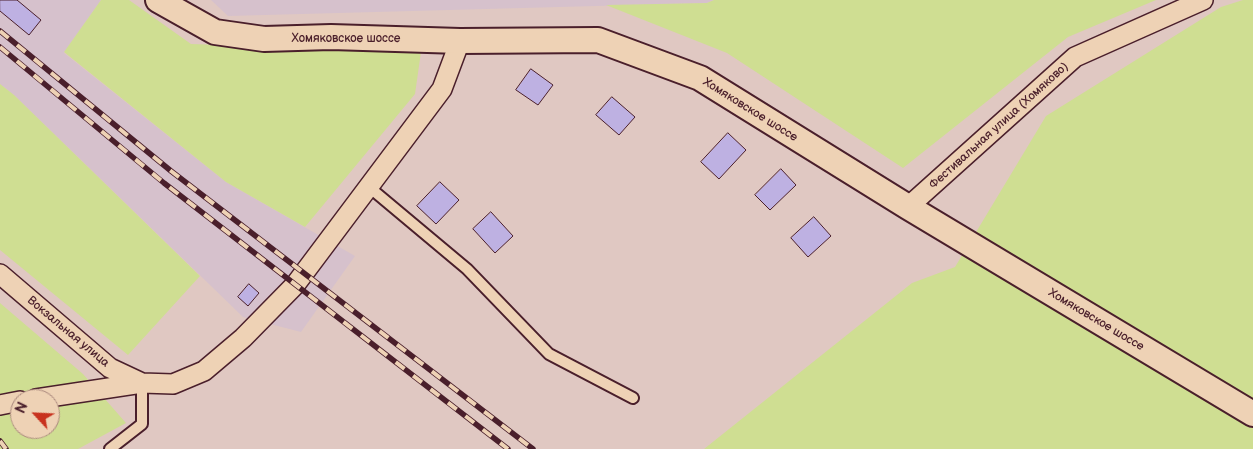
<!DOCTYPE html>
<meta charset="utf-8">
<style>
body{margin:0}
#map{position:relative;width:1253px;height:449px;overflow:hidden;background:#e0c8c2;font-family:"Balsamiq Sans",sans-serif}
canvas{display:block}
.north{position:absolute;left:10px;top:389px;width:50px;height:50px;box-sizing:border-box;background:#eed2b5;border:1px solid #ac8a7e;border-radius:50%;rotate:295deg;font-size:14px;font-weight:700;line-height:20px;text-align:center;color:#4a1f2b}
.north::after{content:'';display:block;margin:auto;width:18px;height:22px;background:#c8321e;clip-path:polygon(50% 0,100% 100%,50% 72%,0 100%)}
</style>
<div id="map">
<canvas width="1253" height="449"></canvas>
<div class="north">N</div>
</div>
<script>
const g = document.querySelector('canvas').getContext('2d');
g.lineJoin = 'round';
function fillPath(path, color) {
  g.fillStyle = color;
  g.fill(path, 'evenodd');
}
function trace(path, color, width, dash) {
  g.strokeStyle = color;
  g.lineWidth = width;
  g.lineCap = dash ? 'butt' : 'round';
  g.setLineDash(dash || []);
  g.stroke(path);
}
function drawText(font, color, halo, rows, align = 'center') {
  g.font = font + ' "Balsamiq Sans",sans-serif';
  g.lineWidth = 4;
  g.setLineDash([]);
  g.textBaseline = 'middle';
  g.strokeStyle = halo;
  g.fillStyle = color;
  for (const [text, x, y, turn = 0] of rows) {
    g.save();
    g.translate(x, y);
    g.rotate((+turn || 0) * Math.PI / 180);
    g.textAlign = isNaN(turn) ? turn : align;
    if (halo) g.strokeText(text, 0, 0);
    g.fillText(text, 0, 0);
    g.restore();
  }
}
const built = new Path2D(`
 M 0,0 L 101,0 L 64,53 L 226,182 L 355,256 L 301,332 L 243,317 L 14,95 L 0,84 Z
 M 211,0 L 714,0 L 707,3 L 228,16 Z`);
const green = new Path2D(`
 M 101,0 L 129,0 L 191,44 L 421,52 L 415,94 L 305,227 L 226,182 L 64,52 Z
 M 714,0 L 1156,0 L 1068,37 L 903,168 L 727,53 L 606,5 L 707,3 Z
 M 1243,0 L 1253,0 L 1253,449 L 704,449 L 912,283 L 955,267 L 1046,116 L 1221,7 Z
 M 0,84 L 14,95 L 200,276 L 128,355 L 0,250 Z
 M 0,303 L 83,374 L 126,423 L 78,449 L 0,449 ZM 20,399 L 50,399 L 50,429 L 20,429 Z`);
const building = new Path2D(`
 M 0,0 L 17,0 L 41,20 L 29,35 L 0,11 Z
 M 531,69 L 553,85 L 538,105 L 516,90 Z
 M 612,97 L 635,117 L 619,135 L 596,115 Z
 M 728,133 L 746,150 L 719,179 L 701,162 Z
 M 781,169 L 796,185 L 770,210 L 755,195 Z
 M 440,182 L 459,200 L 436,224 L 417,206 Z
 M 491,212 L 513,236 L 495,253 L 473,229 Z
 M 814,217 L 831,236 L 808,257 L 791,238 Z
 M 249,284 L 259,293 L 248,306 L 238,297 Z`);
const service = new Path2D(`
 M 369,187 L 467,269 L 549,354 L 633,398
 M 110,449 L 142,424 L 142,383`);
const minor = new Path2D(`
 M 908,207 L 1075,57 L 1203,0
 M 0,274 L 110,368 L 142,383
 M 36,399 L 142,383 L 173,384 L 204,371 L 243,338 L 295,285 L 442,89 L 460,41
 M 0,405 L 20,401`);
const tertiary = new Path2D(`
 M 158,0 L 215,32 L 264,39 L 331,37 L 460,41 L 598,40 L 700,78 L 908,207 L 1253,414`);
const rail = new Path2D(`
 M 0,31 L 171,171 L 533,449
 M 0,47 L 164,183 L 508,449
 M 0,441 L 6,449`);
const streetNames = [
 ["Хомяковское шоссе",346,39],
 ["Хомяковское шоссе",750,110,32],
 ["Фестивальная улица (Хомяково)",999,126,-42],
 ["Хомяковское шоссе",1096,320,31],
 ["Вокзальная улица",68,332,40]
];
fillPath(built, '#d6c1cc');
fillPath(green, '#cfde92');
fillPath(building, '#beb1e2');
trace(building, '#4a1f2b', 1);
trace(service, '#4a1f2b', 14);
trace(minor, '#4a1f2b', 22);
trace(tertiary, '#4a1f2b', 28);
trace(service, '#eed2b5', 10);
trace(minor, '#eed2b5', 19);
trace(tertiary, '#eed2b5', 24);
trace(rail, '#4a1f2b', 5.5);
trace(rail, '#eed2b5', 4, [11]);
drawText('12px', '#4a1f2b', '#eed2b5', streetNames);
</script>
